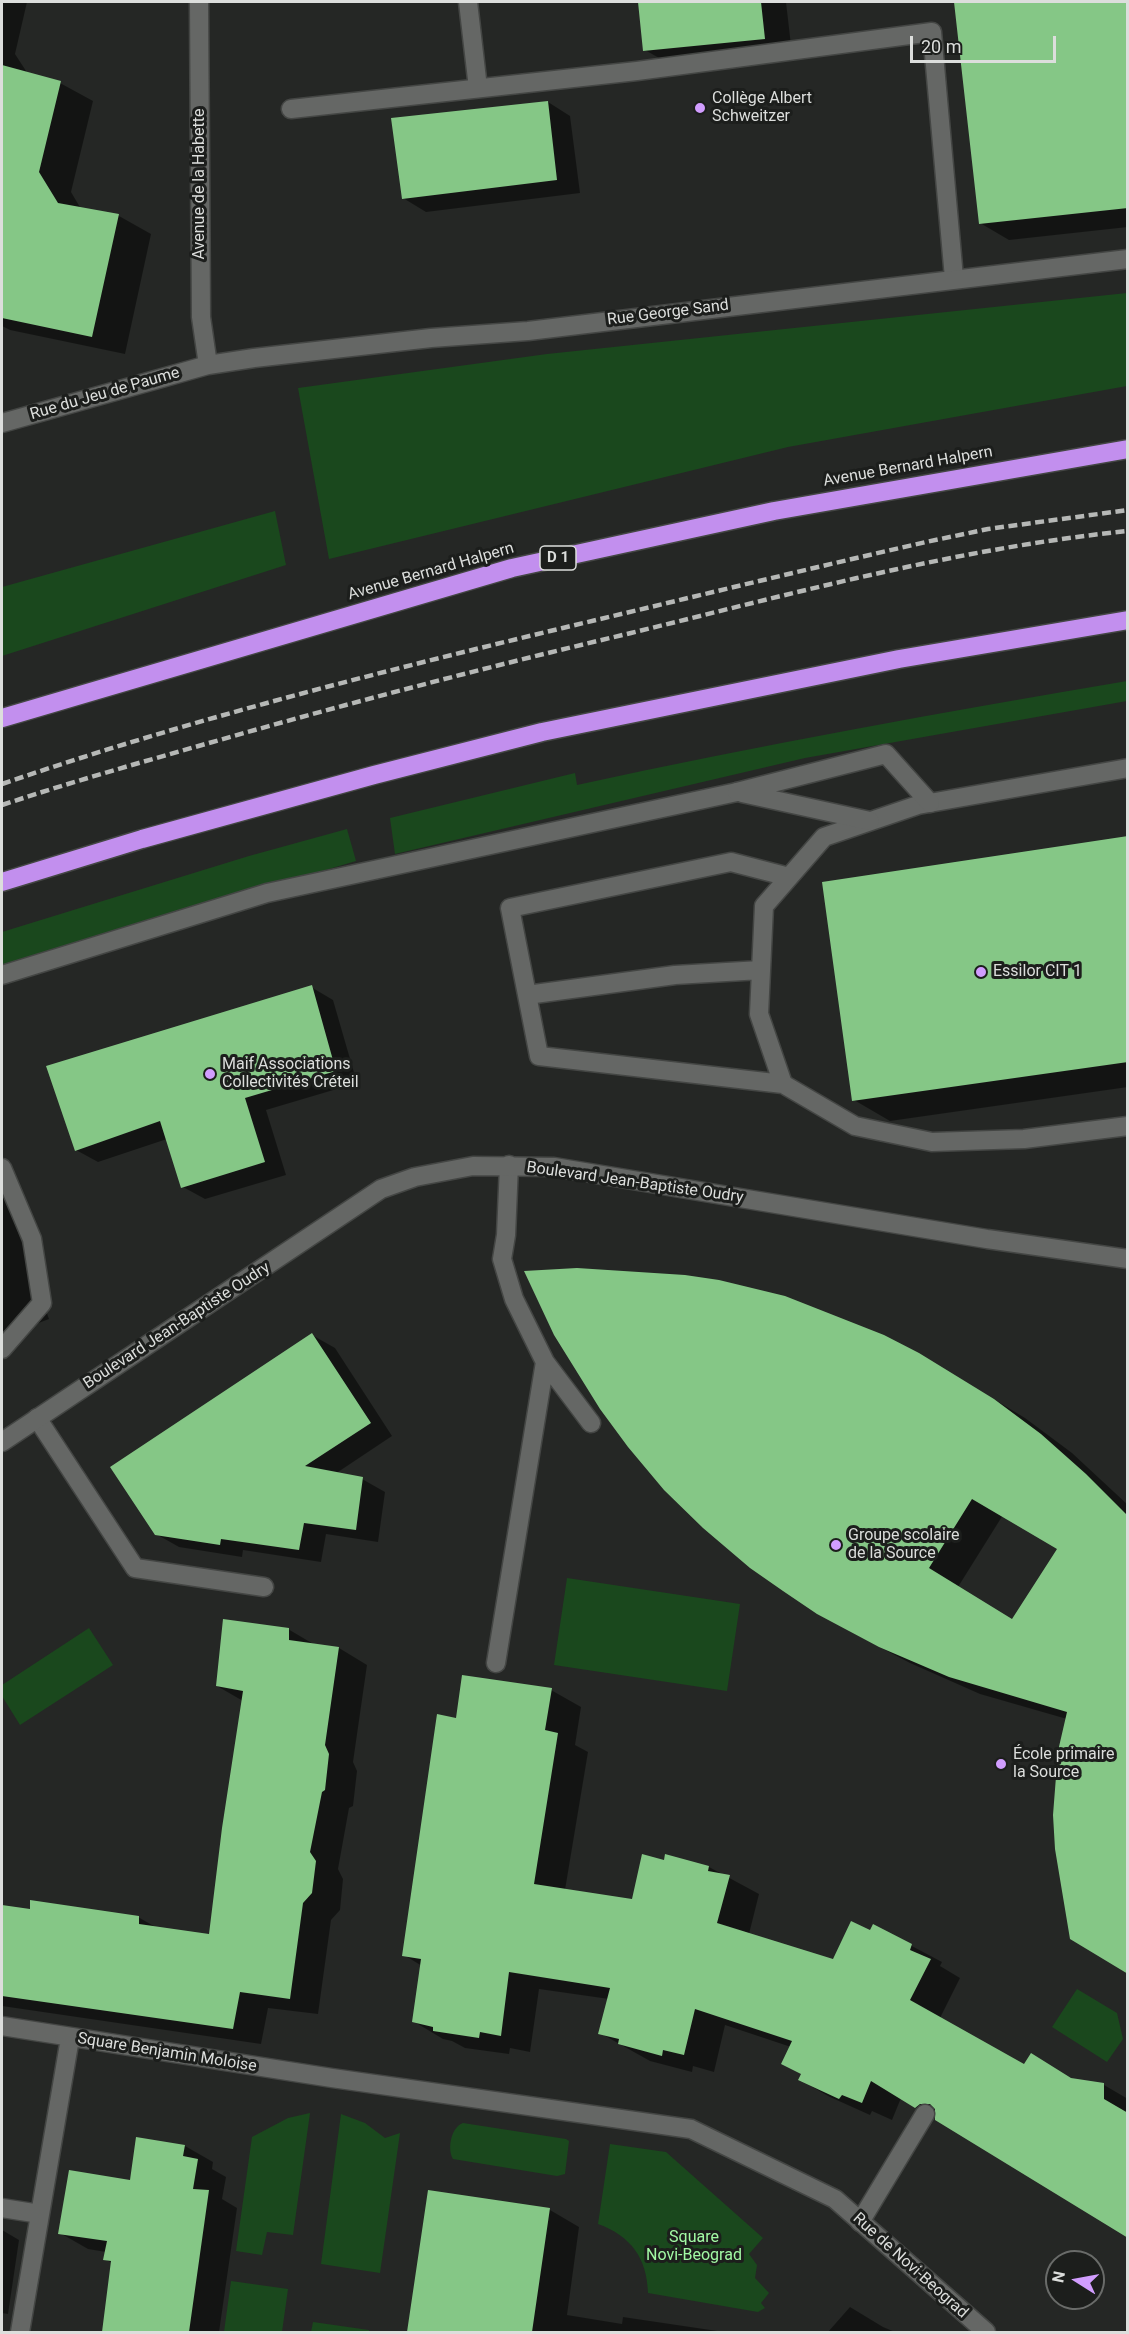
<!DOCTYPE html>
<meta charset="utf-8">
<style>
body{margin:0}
#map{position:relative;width:1129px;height:2334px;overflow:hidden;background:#252725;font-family:Roboto,sans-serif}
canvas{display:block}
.frame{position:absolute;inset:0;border:3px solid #dcdedc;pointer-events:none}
.north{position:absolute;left:1045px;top:2250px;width:60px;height:60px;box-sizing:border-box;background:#1c1e1c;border:2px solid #696b69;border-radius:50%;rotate:281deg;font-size:16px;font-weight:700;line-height:24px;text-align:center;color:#dcdedc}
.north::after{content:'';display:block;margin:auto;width:21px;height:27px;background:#d19dfe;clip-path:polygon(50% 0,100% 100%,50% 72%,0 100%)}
.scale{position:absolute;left:910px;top:36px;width:146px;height:27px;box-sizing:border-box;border:3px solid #dcdedc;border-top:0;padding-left:8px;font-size:18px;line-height:21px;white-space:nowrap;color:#dcdedc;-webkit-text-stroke:4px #1c1e1c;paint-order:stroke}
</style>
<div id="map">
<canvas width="1129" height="2334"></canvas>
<div class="frame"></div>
<div class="north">N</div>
<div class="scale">20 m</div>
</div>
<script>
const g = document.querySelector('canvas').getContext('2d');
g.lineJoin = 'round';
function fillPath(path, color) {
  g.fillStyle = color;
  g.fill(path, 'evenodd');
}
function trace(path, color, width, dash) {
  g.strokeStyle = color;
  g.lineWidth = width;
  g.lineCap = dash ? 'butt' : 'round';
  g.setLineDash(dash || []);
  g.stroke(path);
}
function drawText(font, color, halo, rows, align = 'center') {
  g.font = font + ' Roboto,sans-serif';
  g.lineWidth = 6;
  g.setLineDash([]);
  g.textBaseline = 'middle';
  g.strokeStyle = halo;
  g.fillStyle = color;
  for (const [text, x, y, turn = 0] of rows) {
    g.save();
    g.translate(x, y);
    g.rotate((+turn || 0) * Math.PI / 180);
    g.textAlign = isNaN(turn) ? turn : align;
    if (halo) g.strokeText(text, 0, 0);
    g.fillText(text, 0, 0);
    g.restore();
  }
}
const green = new Path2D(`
 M 1127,293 L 1127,386 L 788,447 L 329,559 L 298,388 L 547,354 Z
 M 275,511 L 286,565 L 2,656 L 2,587 Z
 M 1127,681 L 1127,701 L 805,758 L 395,854 L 390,818 L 575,773 L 577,785 C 760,745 943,712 1127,681 Z
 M 347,829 L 356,861 L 2,966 L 2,932 L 249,856 Z
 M 567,1578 L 740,1604 L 727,1691 L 554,1665 Z
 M 89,1628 L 113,1665 L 20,1725 L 2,1696 L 2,1685 Z
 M 1077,1989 L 1117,2013 L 1123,2039 L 1107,2062 L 1052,2027 Z
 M 310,2113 L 293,2235 L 267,2232 L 262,2255 L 236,2251 L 252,2137 L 288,2118 Z
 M 341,2114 L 365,2123 L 385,2138 L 400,2133 L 380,2273 L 321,2264 Z
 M 463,2123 L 566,2139 L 569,2141 L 565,2174 L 557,2176 L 453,2159 C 447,2149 451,2127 463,2123 Z
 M 610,2144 L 666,2152 L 763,2238 L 749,2254 L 757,2265 L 755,2278 L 769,2293 L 761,2303 L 765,2308 L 758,2312 L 648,2293 C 647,2258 631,2236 598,2224 Z
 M 231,2281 L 288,2289 L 282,2332 L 224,2332 Z
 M 313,2322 L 369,2330 L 369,2332 L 311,2332 Z`);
const shadow = new Path2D(`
 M 2,2 L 27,2 L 15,54 L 28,74 L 60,83 L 93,101 L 71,192 L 81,209 L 119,216 L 151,234 L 125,354 L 10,330 L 2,326 Z
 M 639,2 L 786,2 L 792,54 L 673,66 L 645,50 Z
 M 955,2 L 1128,2 L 1128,227 L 1009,240 L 980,223 Z
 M 548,102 L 570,116 L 580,193 L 426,212 L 403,198 Z
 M 1128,838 L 1128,1087 L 890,1121 L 854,1100 Z
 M 311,987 L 333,1000 L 357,1083 L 266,1110 L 286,1175 L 205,1199 L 183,1187 L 167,1139 L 98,1162 L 76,1150 Z
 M 2,1192 L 4,1193 L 49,1319 L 2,1337 Z
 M 312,1335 L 335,1348 L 392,1436 L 335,1474 L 362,1479 L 385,1492 L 378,1542 L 326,1534 L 321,1562 L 243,1550 L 242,1557 L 179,1547 L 156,1534 Z
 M 949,1372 L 1025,1418 L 1072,1453 L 1128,1505 L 1128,1973 L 1067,1719 L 980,1694 L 910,1663 L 849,1631 ZM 1003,1515 L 1059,1549 L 1013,1621 L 958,1587 Z
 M 288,1629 L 315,1645 L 339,1648 L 367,1665 L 353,1762 L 357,1771 L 353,1806 L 349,1808 L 338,1869 L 343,1879 L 340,1910 L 331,1920 L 318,2014 L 268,2008 L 261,2044 L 2,2006 L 2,1906 L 31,1911 L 138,1917 L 159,1929 L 210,1936 L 243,1701 L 217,1686 Z
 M 551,1690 L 581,1707 L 575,1745 L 588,1752 L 565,1890 L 633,1901 L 666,1862 L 666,1856 L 709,1867 L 759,1894 L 749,1934 L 834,1961 L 870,1932 L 874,1926 L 942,1962 L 940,1966 L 960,1978 L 940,2018 L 1024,2066 L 1074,2080 L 1104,2085 L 1128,2099 L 1128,2236 L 901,2098 L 892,2120 L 872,2111 L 870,2115 L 830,2097 L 800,2080 L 803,2075 L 791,2047 L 725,2025 L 714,2072 L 693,2066 L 692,2072 L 650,2061 L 600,2033 L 609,1999 L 539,1989 L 530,2052 L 510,2048 L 509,2054 L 465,2048 L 452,2041 L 443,2039 L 413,2021 L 422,1966 L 404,1955 L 457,1720 Z
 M 185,2146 L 213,2162 L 212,2169 L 226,2177 L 222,2199 L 237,2208 L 219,2332 L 103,2332 L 112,2263 L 105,2259 L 106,2252 L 88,2249 L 60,2233 Z
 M 429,2192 L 550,2210 L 579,2227 L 567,2315 L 622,2324 L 623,2317 L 724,2332 L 409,2332 Z
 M 2,2230 L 19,2240 L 8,2314 L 2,2313 Z
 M 850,2307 L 883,2327 L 895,2332 L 828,2332 Z`);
const building = new Path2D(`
 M 638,2 L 761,2 L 765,39 L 643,51 Z
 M 954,2 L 1128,2 L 1128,208 L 979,224 Z
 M 2,65 L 61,81 L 39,172 L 58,203 L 119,214 L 92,337 L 2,318 Z
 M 548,101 L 557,180 L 402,199 L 391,118 Z
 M 1128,836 L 1128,1062 L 852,1101 L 822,882 Z
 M 312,985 L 336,1071 L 245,1098 L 265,1162 L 181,1188 L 160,1121 L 75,1151 L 46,1066 Z
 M 577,1268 L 685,1275 L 719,1280 L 785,1296 L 884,1335 L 919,1353 L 994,1399 L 1041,1434 L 1086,1474 L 1128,1516 L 1128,1974 L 1070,1939 L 1055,1849 L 1053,1815 L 1058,1751 L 1067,1712 L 949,1677 L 879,1647 L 817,1614 L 783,1591 L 750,1568 L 703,1528 L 664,1490 L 628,1447 L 600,1409 L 554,1335 L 524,1271 ZM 972,1499 L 1057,1549 L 1012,1619 L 929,1568 Z
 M 312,1333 L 371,1423 L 305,1466 L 363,1477 L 356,1530 L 304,1523 L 299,1550 L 221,1539 L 220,1545 L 155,1535 L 110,1467 Z
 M 223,1619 L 289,1628 L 289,1640 L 339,1647 L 325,1745 L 329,1754 L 325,1790 L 322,1792 L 310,1852 L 316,1861 L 312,1893 L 303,1903 L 290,1999 L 240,1992 L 233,2029 L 2,1996 L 2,1905 L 30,1909 L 30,1900 L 139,1916 L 139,1924 L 209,1934 L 222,1828 L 243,1691 L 216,1686 Z
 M 462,1675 L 552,1688 L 545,1730 L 558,1733 L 534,1884 L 632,1899 L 642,1854 L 664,1860 L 665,1854 L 709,1866 L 708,1871 L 730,1875 L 717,1923 L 833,1959 L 851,1921 L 870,1930 L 873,1924 L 912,1944 L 910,1950 L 931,1959 L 910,2000 L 1024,2064 L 1031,2053 L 1071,2078 L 1104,2083 L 1104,2099 L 1128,2113 L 1128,2238 L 935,2120 L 935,2109 L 930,2104 L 920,2104 L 915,2108 L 871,2081 L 862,2103 L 842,2095 L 839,2099 L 798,2080 L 801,2074 L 781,2064 L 792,2041 L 695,2009 L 684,2055 L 663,2050 L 662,2056 L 618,2044 L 619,2039 L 598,2034 L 610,1988 L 509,1972 L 501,2036 L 480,2032 L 479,2038 L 433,2031 L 433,2027 L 412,2022 L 421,1959 L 402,1956 L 437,1714 L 456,1718 Z
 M 136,2137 L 185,2145 L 183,2156 L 198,2159 L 193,2189 L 209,2190 L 189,2332 L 102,2332 L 111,2261 L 103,2260 L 107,2241 L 58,2234 L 69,2170 L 130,2180 Z
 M 428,2190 L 550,2208 L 532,2332 L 407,2332 Z`);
const lane = new Path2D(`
 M 468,2 L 478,88
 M 291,109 L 637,71 L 932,32 L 954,278
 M 1128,768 L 918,805 L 824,837 L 764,906 L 759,1014 L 783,1084 L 855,1126 L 932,1142 L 1024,1139 L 1128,1126
 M 2,975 L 267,893 L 737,792
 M 527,995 L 675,975 L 761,970
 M 783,1084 L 539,1056 L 510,908 L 731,862 L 789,877
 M 509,1165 L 506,1235 L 502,1259 L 514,1299 L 545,1362 L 591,1423
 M 2,1168 L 32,1239 L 42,1303 L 2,1349
 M 37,1418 L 135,1568 L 264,1587
 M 496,1663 L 545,1362
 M 860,2222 L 925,2114`);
const street = new Path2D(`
 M 199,2 L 201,317 L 208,365
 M 2,423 L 208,365 L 254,358 L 431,338 L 528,331 L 1128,259
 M 737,792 L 886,754 L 930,803
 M 742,793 L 870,821
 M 2,2026 L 332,2078 L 691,2129 L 835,2199 L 986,2332
 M 2,2208 L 40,2214
 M 20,2332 L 70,2038`);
const secondary = new Path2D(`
 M 2,1442 L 381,1189 L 415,1177 L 473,1166 L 554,1167 L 987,1239 L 1128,1259`);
const highway = new Path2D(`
 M 2,718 L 512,568 L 774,511 L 1128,449
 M 2,882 L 142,839 L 374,775 L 542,732 L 899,659 L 1128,620`);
const rail = new Path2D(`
 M 2,784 C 188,720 379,672 571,626 C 689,598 807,569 926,542 L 988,529 L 1128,510
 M 2,805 C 68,783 135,764 202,745 C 345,704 487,667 631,633 C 795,593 959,548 1128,531`);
const markers = [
 [700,108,6,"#d19dfe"],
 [981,972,6,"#d19dfe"],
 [210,1074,6,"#d19dfe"],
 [836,1545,6,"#d19dfe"],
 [1001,1764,6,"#d19dfe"]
];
const shields = [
 [558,558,36]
];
const shieldNames = [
 ["D 1",558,558]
];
const poiNames = [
 ["Collège Albert",712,99],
 ["Schweitzer",712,117],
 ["Essilor CIT 1",993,972],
 ["Maif Associations",222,1065],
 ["Collectivités Créteil",222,1083],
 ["Groupe scolaire",848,1536],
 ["de la Source",848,1554],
 ["École primaire",1013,1755],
 ["la Source",1013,1773]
];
const streetNames = [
 ["Avenue de la Habette",200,184,-90],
 ["Rue George Sand",668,313,-7],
 ["Rue du Jeu de Paume",105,394,-16],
 ["Avenue Bernard Halpern",908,467,-10],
 ["Avenue Bernard Halpern",431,572,-16],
 ["Boulevard Jean-Baptiste Oudry",635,1183,8],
 ["Boulevard Jean-Baptiste Oudry",177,1326,-33],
 ["Square Benjamin Moloise",167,2053,9],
 ["Rue de Novi-Beograd",910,2266,42]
];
const parkNames = [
 ["Square",694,2238],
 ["Novi-Beograd",694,2256]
];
fillPath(green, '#1a481d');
fillPath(shadow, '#0007');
fillPath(building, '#85c786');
trace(lane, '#444644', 21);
trace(street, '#444644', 21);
trace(secondary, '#444644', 21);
trace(highway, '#444644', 21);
trace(lane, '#656765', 18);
trace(street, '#656765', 18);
trace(secondary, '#656765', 18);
trace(highway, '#c28fee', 18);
trace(rail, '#b6b8b6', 4.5, [9, 4.5]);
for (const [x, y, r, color] of markers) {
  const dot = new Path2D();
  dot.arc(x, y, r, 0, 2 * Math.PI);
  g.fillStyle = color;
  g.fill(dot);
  trace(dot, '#1c1e1c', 2);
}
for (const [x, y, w] of shields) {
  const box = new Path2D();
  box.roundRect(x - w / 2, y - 12, w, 24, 4.5);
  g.fillStyle = '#1c1e1c';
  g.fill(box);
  trace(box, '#dcdedc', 1.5);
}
drawText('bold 15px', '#dcdedc', null, shieldNames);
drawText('16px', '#dcdedc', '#1c1e1c', poiNames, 'left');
drawText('16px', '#dcdedc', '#1c1e1c', streetNames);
drawText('16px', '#a2f9a4', '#1c1e1c', parkNames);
</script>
